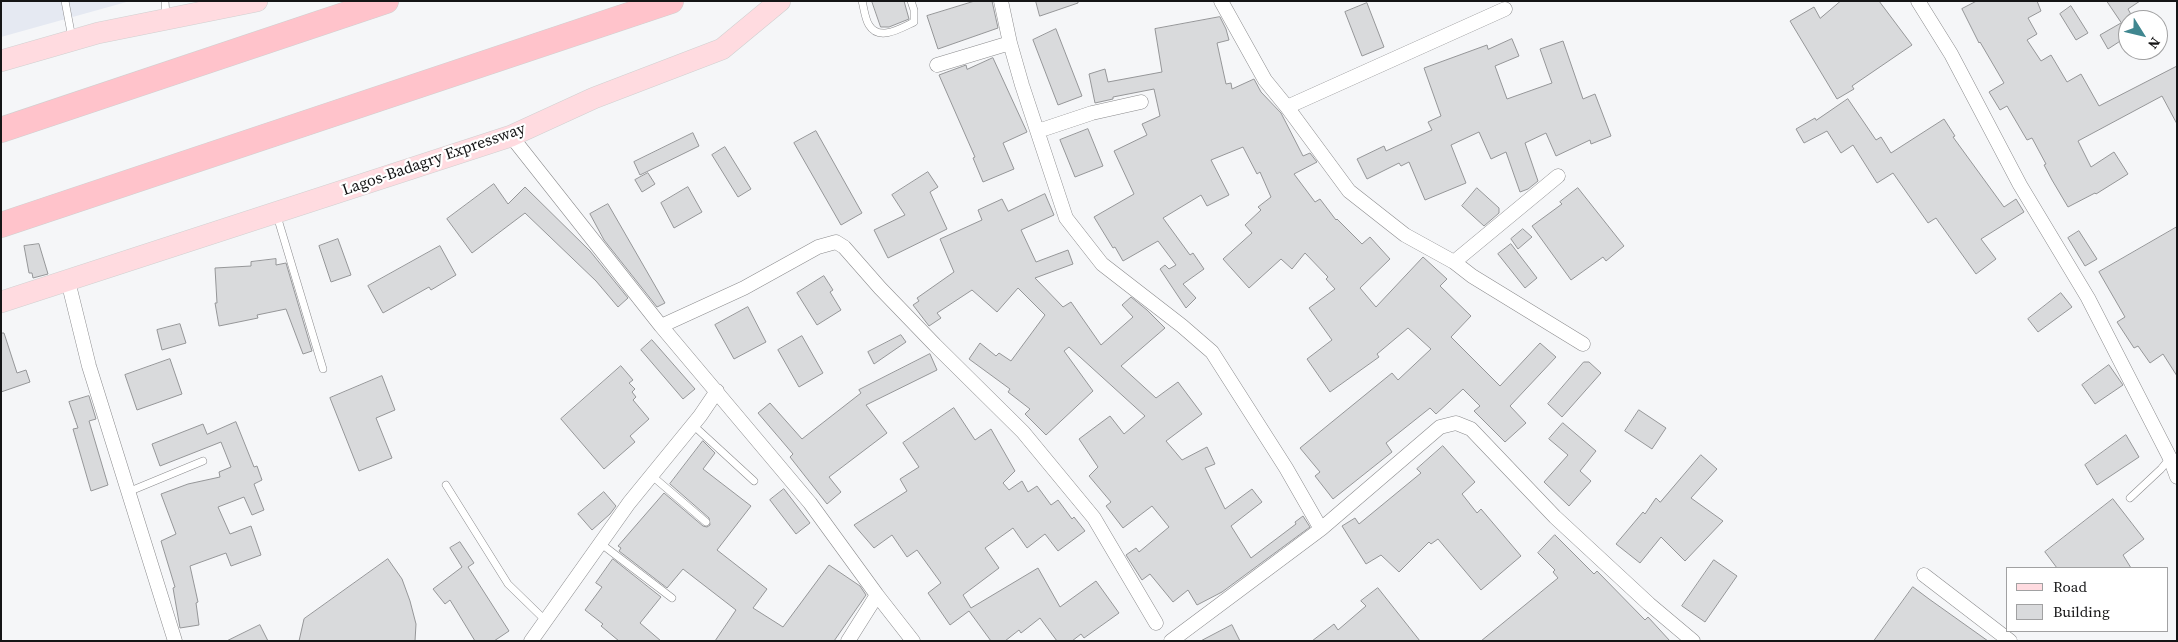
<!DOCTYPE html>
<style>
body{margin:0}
#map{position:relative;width:2178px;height:642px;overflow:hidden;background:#f5f6f8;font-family:"Source Serif 4",serif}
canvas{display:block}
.frame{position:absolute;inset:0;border:2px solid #151516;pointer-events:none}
.legend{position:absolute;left:2006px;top:567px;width:162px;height:65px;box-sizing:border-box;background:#fff;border:1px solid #a1a1a2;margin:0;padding:6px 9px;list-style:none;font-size:15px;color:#151516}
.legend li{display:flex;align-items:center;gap:10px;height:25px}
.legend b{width:25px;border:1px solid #a1a1a2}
.north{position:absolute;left:2118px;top:10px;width:50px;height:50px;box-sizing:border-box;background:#fff;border:1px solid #a1a1a2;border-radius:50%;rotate:126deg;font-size:14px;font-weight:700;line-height:20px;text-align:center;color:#151516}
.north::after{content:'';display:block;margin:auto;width:18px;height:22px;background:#408790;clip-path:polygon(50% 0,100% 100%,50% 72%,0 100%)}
</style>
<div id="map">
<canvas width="2178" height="642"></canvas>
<div class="frame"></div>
<ul class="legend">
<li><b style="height:6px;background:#ffdbe0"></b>Road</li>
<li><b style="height:14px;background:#d9dadc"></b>Building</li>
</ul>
<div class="north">N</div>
</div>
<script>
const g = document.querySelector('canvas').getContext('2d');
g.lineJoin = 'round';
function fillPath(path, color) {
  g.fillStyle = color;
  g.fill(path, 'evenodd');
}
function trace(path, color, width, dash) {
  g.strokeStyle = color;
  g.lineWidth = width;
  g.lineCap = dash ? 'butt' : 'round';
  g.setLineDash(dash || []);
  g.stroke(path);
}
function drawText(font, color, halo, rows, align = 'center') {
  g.font = font + ' "Source Serif 4",serif';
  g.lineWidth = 4.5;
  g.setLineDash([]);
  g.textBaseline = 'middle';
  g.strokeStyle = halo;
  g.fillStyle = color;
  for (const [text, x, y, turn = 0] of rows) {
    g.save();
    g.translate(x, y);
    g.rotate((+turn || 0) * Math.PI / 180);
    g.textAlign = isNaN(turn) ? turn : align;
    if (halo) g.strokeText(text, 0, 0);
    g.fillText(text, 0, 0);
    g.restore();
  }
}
const built = new Path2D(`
 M 1,1 L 130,1 L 1,37 Z`);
const building = new Path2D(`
 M 872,1 L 904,1 L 909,19 L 889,27 L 881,27 Z
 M 975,1 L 992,1 L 998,28 L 938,49 L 927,16 Z
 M 1036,1 L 1078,1 L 1078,3 L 1040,16 Z
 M 1841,1 L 1879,1 L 1912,45 L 1852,86 L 1854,89 L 1837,99 L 1790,21 L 1814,7 L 1820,18 Z
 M 1977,1 L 2037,1 L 2041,11 L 2028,18 L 2037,34 L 2027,40 L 2041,61 L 2051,55 L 2067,82 L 2081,74 L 2099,106 L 2177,66 L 2177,124 L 2162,96 L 2078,141 L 2091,167 L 2114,152 L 2128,174 L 2096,194 L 2095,193 L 2068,207 L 2052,180 L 2044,165 L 2046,164 L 2032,138 L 2027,140 L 2007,106 L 2000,110 L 1989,92 L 2004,83 L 1980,42 L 1979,43 L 1962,9 Z
 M 2107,1 L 2140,1 L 2128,9 L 2134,20 L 2128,20 L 2128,36 L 2108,49 L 2100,35 L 2121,23 Z
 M 1367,3 L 1384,47 L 1362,56 L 1345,12 Z
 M 2071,6 L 2088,33 L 2076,40 L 2060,14 Z
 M 1220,17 L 1226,29 L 1229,40 L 1217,43 L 1226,84 L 1231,83 L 1232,89 L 1254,79 L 1261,92 L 1281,113 L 1303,156 L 1310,153 L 1317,162 L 1294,174 L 1315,202 L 1320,199 L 1336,220 L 1337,219 L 1362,244 L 1370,237 L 1390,259 L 1360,288 L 1376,307 L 1423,257 L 1447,279 L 1440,286 L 1471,316 L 1451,337 L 1500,386 L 1540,343 L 1556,357 L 1510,406 L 1526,423 L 1505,442 L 1474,411 L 1480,406 L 1463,389 L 1436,414 L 1430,408 L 1386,443 L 1392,452 L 1333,499 L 1315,476 L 1320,472 L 1300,448 L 1392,373 L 1398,380 L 1431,349 L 1408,328 L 1377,354 L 1379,357 L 1330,392 L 1307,359 L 1332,340 L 1309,308 L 1335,289 L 1326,279 L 1328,277 L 1305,253 L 1292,269 L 1281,259 L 1249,288 L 1223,259 L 1252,233 L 1245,225 L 1261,210 L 1258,207 L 1271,197 L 1260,172 L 1257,174 L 1243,147 L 1211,160 L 1229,195 L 1207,206 L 1201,195 L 1163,218 L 1190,255 L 1193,253 L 1204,269 L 1183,284 L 1196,298 L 1186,308 L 1160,269 L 1165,265 L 1169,269 L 1176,265 L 1158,241 L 1123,261 L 1115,247 L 1113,248 L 1094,217 L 1134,194 L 1114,151 L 1147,135 L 1142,124 L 1160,116 L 1154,89 L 1113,97 L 1113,99 L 1095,103 L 1089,74 L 1105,69 L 1108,82 L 1162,72 L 1155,29 Z
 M 1056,29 L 1082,96 L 1058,105 L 1033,40 Z
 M 1512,39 L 1519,56 L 1495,66 L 1507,99 L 1552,83 L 1540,49 L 1563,41 L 1583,99 L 1595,94 L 1611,136 L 1591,144 L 1590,140 L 1556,156 L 1546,133 L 1525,143 L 1538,181 L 1528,189 L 1520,192 L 1506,152 L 1491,159 L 1479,132 L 1451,145 L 1466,183 L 1425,200 L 1409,162 L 1401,166 L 1399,163 L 1367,179 L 1357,159 L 1384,146 L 1386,151 L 1432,130 L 1428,122 L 1441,116 L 1424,68 L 1487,45 L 1488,49 Z
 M 993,58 L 1027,132 L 1003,143 L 1014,169 L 983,182 L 973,158 L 975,157 L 939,75 L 966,65 L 967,69 Z
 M 1848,99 L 1876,140 L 1881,137 L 1891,153 L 1944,119 L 1955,136 L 1953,137 L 2004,207 L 2016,199 L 2024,212 L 1981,239 L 1996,259 L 1976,274 L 1936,218 L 1928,223 L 1893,173 L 1877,183 L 1853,145 L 1841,153 L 1827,131 L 1804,143 L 1796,129 L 1815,118 L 1816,120 Z
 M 1088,129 L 1103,166 L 1075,177 L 1060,140 Z
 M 816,131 L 862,213 L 841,225 L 794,143 Z
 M 693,133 L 699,146 L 640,175 L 634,162 Z
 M 725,147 L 751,189 L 738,197 L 712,155 Z
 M 928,172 L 938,187 L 930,192 L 947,229 L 888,258 L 874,230 L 905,215 L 892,195 Z
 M 648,173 L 655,184 L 642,192 L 635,180 Z
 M 494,184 L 508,204 L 525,187 L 590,251 L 628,298 L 618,307 L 596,281 L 525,213 L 472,253 L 447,219 Z
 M 688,187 L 702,212 L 674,228 L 661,203 Z
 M 1477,188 L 1499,208 L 1499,213 L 1484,226 L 1462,206 Z
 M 1578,188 L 1624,246 L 1606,261 L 1603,257 L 1571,280 L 1532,226 L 1562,204 L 1560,202 Z
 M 1045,194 L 1054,215 L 1021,230 L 1036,262 L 1068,250 L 1073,264 L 1035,278 L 1063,307 L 1071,302 L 1101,345 L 1133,317 L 1122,305 L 1131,297 L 1147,310 L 1165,328 L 1121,366 L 1156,398 L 1178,382 L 1202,414 L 1166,441 L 1182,460 L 1207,447 L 1215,464 L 1205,468 L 1225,509 L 1252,489 L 1262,502 L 1231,526 L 1251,558 L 1296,524 L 1295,522 L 1303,516 L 1310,527 L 1222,592 L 1197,605 L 1188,590 L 1173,602 L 1150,574 L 1142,580 L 1126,555 L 1136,548 L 1139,552 L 1169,527 L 1152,506 L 1123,528 L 1106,506 L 1111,502 L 1089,476 L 1098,467 L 1079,439 L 1110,416 L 1124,434 L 1145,416 L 1069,347 L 1064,351 L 1093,391 L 1046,435 L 1025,414 L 1030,409 L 1008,392 L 1010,389 L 969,359 L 980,343 L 996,356 L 999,353 L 1011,361 L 1045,315 L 1018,288 L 997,312 L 972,290 L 937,313 L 941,318 L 929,326 L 913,305 L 919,301 L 917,298 L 954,272 L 940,239 L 982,220 L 978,210 L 1002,199 L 1008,211 Z
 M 608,204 L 665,303 L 657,307 L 604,240 L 590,214 Z
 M 2177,227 L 2177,376 L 2163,354 L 2150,363 L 2138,346 L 2134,348 L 2117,322 L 2125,317 L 2099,272 Z
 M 1523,229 L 1532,237 L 1518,249 L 1511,239 Z
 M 2079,231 L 2097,259 L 2085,266 L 2068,238 Z
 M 338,239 L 351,275 L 331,282 L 319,246 Z
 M 39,244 L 48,274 L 33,278 L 32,273 L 29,273 L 24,246 Z
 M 1511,244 L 1537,278 L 1525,288 L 1498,254 Z
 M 440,246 L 456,275 L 431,290 L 429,287 L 383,313 L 368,286 Z
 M 276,259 L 276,265 L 286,263 L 312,351 L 303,354 L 286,309 L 257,315 L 258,318 L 219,326 L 215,303 L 217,303 L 215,268 L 251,266 L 251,262 Z
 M 824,276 L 833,290 L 830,292 L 841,310 L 817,325 L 797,293 Z
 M 2061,293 L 2072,307 L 2038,332 L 2028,319 Z
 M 748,307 L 766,342 L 734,359 L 715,325 Z
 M 180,324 L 186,343 L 162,350 L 157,330 Z
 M 1,333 L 4,333 L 17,373 L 26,370 L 30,382 L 1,392 Z
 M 901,335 L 906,342 L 874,364 L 868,352 Z
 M 802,336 L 823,373 L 799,387 L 778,350 Z
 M 652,340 L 695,389 L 683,399 L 641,350 Z
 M 930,354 L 937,370 L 866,405 L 887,433 L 829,477 L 841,492 L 827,504 L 790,457 L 793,454 L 758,413 L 770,403 L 802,439 L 861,393 L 859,390 Z
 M 170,359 L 182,394 L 137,410 L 125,375 Z
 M 1584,362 L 1589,362 L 1601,373 L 1562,417 L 1548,404 Z
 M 2109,365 L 2123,385 L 2095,404 L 2082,385 Z
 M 621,366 L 633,380 L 629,383 L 635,389 L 632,392 L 636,397 L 633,400 L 649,419 L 630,436 L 635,442 L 604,469 L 561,419 Z
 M 382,376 L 395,410 L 376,418 L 392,458 L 359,471 L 330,398 Z
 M 89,396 L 96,419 L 89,421 L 108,485 L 91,491 L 73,429 L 78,428 L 69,402 Z
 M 954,408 L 975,440 L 991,429 L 1015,471 L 1003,483 L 1009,490 L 1022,481 L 1028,492 L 1037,486 L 1051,505 L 1058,500 L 1072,519 L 1074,517 L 1085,531 L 1058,551 L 1045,534 L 1027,548 L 1013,528 L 985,548 L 999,568 L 963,595 L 971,608 L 1038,568 L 1060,607 L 1096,581 L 1119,613 L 1084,638 L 1081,634 L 1072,641 L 1057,641 L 1040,618 L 1021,633 L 1019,630 L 1005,641 L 991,641 L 969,611 L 950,625 L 928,593 L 941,583 L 917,550 L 907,557 L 892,535 L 874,548 L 854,525 L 907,491 L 900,479 L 919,467 L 903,443 Z
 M 1639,410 L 1666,428 L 1652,449 L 1625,431 Z
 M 236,422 L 254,467 L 257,466 L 262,480 L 254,484 L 264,510 L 252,515 L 244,497 L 218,507 L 230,534 L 251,526 L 261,555 L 231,566 L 226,553 L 190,566 L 198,602 L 196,603 L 199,625 L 180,628 L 173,588 L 175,587 L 161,541 L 176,534 L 161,494 L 188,484 L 220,477 L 219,472 L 231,467 L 221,442 L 160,466 L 152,444 L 203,424 L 207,434 Z
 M 1563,423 L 1596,451 L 1580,471 L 1591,481 L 1569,506 L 1544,482 L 1568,455 L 1549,439 Z
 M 2126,435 L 2139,457 L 2097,485 L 2085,465 Z
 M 703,441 L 715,453 L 703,469 L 751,506 L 717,550 L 767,589 L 753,608 L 783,627 L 829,565 L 860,586 L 866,595 L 834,641 L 715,641 L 736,610 L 683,569 L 667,588 L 619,551 L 621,548 L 618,546 L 664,493 L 703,526 L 707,527 L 710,525 L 709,518 L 670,484 Z
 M 1443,446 L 1475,482 L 1462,494 L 1477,513 L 1481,509 L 1521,556 L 1481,590 L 1438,539 L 1431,544 L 1429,542 L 1399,572 L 1381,555 L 1366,564 L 1342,526 L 1355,518 L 1359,524 L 1421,473 L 1417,469 Z
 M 1701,455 L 1717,469 L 1691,498 L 1723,521 L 1685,561 L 1661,537 L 1640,563 L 1616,544 L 1643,512 L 1645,514 L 1656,498 L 1660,502 Z
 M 784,489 L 810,523 L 796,534 L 770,500 Z
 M 604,492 L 616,506 L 610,514 L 592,530 L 578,514 Z
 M 2113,499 L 2144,539 L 2123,555 L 2131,568 L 2057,568 L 2045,552 Z
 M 1555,535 L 1594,574 L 1597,571 L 1645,620 L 1648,617 L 1670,641 L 1481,641 L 1558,578 L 1553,572 L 1555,570 L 1538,553 Z
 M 460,542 L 474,563 L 468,567 L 509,631 L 494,641 L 475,641 L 450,600 L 445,604 L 433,589 L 462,567 L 450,548 Z
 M 388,559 L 402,579 L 410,601 L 416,624 L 415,641 L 299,641 L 304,619 Z
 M 613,559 L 661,597 L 640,623 L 661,641 L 619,641 L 601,626 L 603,624 L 585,610 L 602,587 L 596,583 Z
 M 1714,560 L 1737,576 L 1705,622 L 1682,606 Z
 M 1913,587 L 1929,599 L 1988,641 L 1874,641 Z
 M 1378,588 L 1420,641 L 1312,641 L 1334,624 L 1338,630 L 1366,606 L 1361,601 Z
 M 260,625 L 268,641 L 227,641 Z
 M 1232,625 L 1240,641 L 1201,641 Z`);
const lane = new Path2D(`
 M 65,1 L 72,38
 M 165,1 L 166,16
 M 862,1 C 864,8 865,19 869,25 C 879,42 901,28 914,22 L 914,10 L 911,1
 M 277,216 L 323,369
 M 693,425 L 754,481
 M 651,475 L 706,522
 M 446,485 L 508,584 L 545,620
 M 128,492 L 203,461
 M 2130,498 L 2161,469 L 2170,458
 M 600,543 L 672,598`);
const street = new Path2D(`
 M 1001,1 L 1010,43
 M 1221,1 L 1265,80 L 1287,107 L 1349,191 L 1405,235 L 1454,262 L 1472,276 L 1583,344
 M 1918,1 L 1951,54 L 2020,185 L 2088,298 L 2170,458 L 2177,477
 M 937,65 L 1010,43 L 1022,85 L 1066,218 L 1102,264 L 1182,326 L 1212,352 L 1286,468 L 1321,529
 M 1287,107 L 1505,9
 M 1038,131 L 1092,113 L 1141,102
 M 511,136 L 661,326 L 810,503 L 877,595 L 913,641
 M 1454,262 L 1558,176
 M 68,281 L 89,366 L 175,641
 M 661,326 L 744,288 L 818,247 L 836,242 L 844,247 L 880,288 L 935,345 L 1023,432 L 1094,518 L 1156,623
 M 1924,575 L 2010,641
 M 531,641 L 629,503 L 700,416 L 717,391
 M 848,641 L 877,595
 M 1171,641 L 1321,529 L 1440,427 L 1456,423 L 1471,429 L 1555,517 L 1649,604 L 1693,641`);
const primary = new Path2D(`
 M 1,61 L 98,33 L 257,1
 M 1,302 L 511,136 L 594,98 L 722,49 L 780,1`);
const highway = new Path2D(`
 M 1,130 L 386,1
 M 1,225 L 671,1`);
const streetNames = [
 ["Lagos-Badagry Expressway",434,160,-19]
];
fillPath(built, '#e5e9f2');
fillPath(building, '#d9dadc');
trace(building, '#959698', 1);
trace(lane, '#8b8b8d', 8);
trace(street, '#8b8b8d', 15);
trace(primary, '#d0d0d0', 22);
trace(highway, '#d0d0d0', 26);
trace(lane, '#fff', 7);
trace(street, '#fff', 14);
trace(primary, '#ffdbe0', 21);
trace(highway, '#ffc3cb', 25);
drawText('16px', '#151516', '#fff', streetNames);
</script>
